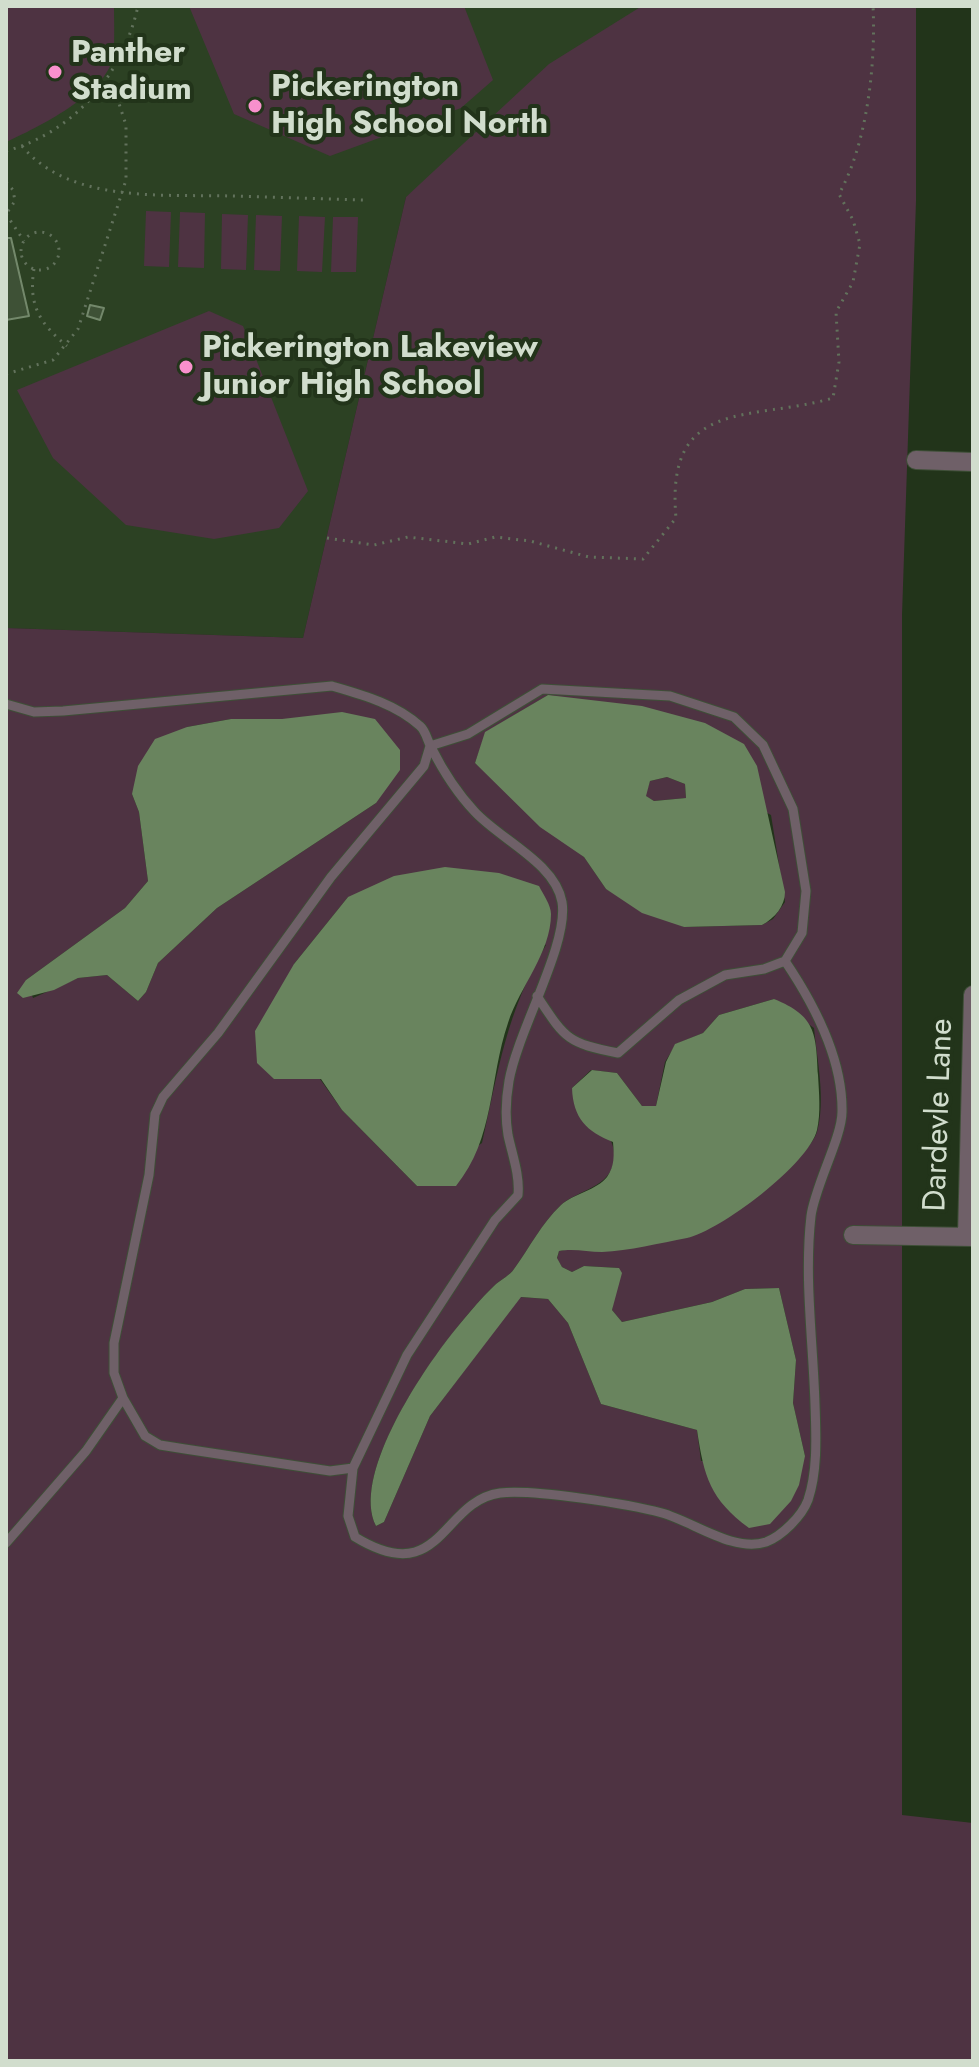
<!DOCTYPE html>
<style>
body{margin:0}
#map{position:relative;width:979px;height:2067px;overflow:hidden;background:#22341a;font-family:Jost,sans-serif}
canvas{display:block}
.frame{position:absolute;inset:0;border:8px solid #d1ddcd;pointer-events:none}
</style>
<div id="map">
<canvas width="979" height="2067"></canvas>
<div class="frame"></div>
</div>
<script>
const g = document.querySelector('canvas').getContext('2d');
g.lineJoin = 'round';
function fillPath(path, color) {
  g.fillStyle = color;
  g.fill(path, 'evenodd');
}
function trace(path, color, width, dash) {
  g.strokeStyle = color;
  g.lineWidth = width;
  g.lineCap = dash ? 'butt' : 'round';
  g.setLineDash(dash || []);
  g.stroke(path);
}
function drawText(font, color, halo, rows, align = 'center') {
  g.font = font + ' Jost,sans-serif';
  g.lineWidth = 8;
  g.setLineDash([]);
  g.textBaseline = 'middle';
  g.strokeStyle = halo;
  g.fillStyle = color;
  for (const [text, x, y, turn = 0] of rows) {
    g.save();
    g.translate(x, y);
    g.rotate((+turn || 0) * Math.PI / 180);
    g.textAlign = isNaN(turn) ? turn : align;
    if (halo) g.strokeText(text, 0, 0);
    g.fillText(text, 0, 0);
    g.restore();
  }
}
const built = new Path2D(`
 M 6,6 L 642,6 L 406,197 L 303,638 L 6,628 Z`);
const green = new Path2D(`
 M 6,6 L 114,6 C 114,22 115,41 113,57 C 106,94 37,128 6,142 Z
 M 189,6 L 464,6 L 493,80 L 461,108 L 330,156 L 234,114 Z
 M 642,6 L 916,6 L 916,201 L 902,615 L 902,1815 L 973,1823 L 973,2061 L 6,2061 L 6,628 L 303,638 L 406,197 L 549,64 ZM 548,695 L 771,815 L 785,902 L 773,919 L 762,925 L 684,927 L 606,889 L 584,857 L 475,763 L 486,732 ZM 231,719 L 282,719 L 376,803 L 217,908 L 158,963 L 146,992 L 138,1001 L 107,975 L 78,978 L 33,998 L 26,980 L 125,908 L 148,881 L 139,812 L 132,794 L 187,727 ZM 348,897 L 546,945 C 506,1013 499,1068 482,1143 L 417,1186 L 342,1110 L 320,1079 L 294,964 ZM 774,999 L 814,1028 C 817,1060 826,1100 817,1132 C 813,1144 800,1156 791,1165 C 746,1213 690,1238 626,1248 C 603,1252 581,1246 559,1251 L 557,1259 L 562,1267 L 572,1272 L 584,1266 L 619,1268 L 612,1310 L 622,1322 L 712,1302 L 745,1289 L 779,1288 L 796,1360 L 793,1403 L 805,1456 L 701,1461 L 697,1430 L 601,1404 L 568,1323 L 548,1299 L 520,1297 L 430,1416 L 384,1522 L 376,1526 C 352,1477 418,1378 448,1339 C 462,1321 479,1300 496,1284 C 502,1279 510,1275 514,1269 C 530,1247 541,1224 561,1205 C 578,1190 611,1187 614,1160 C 618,1135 586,1107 572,1088 L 591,1070 L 617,1073 L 642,1106 L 656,1106 L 665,1062 L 676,1044 L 703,1033 L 719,1015 Z
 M 146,211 L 171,212 L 169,267 L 144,266 Z
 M 180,212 L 205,213 L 204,268 L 178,267 Z
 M 222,214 L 248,215 L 246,270 L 221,269 Z
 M 256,215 L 282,216 L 280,271 L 254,270 Z
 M 299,216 L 325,217 L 322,272 L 297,271 Z
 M 333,217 L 358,217 L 356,272 L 331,272 Z
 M 209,311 L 243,326 L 308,491 L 279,528 L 214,539 L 126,525 L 53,458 L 17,390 Z
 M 667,777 L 685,784 L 686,798 L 654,801 L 645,796 L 650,781 Z`);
const water = new Path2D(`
 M 548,695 L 642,706 L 705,723 L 744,744 L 757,766 L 785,892 C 785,906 775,918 762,925 L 684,927 L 642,913 L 606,889 L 584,857 L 540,827 L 475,763 L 485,732 ZM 667,777 L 685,784 L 686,798 L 654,801 L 646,796 L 650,781 Z
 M 342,712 L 375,719 L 400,750 L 400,770 L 376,803 L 217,908 L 158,963 L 146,992 L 138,1001 L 107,975 L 78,978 L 54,990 L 23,998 L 17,993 L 26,980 L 125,908 L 148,881 L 139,812 L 132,794 L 138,766 L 155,739 L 187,727 L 231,719 L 282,719 Z
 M 445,867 L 499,873 L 539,886 C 543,894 551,905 551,914 C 551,953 520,986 508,1023 C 489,1079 495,1138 456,1186 L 417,1186 L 342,1110 L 321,1079 L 274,1079 L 257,1063 L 255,1031 L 294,964 L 348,897 L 394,876 Z
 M 774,999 C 816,1016 816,1033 818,1075 C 819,1093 821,1113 817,1130 C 809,1164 720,1231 687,1238 C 660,1243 629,1251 602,1252 C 587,1252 574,1248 559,1251 L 557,1258 L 562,1267 L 572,1272 L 584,1266 L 619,1268 L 622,1273 L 612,1310 L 622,1322 L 712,1302 L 745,1289 L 779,1288 L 796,1360 L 793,1403 L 805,1456 L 799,1485 L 791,1501 L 770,1524 L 749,1528 C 710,1499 704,1477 697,1430 L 601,1404 L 568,1323 L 548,1299 L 521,1297 L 430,1416 L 384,1522 L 376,1526 C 352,1477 418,1378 447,1340 C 462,1321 479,1300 496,1284 C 502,1279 510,1275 514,1269 C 530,1247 541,1224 561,1205 C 573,1194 597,1190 607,1177 C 615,1166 614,1154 613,1142 C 587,1132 573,1118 572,1088 L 592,1070 L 617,1073 L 642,1106 L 656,1106 L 666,1062 L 675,1044 L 703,1033 L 719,1015 Z`);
const building = new Path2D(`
 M 6,238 L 11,238 L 29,316 L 6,320 Z
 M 90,305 L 104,308 L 100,320 L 87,316 Z`);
const path = new Path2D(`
 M 22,146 C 70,204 164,194 231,196 C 276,197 321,199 366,200
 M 6,151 C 75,132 123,74 138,6
 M 6,182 L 13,190 L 15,201 L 6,214
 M 6,214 L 24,241
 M21 251a19 19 0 1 1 38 0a19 19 0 1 1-38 0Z
 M 34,269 C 28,305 40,324 67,346
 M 6,374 L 53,360 L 78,329 L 126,180 L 126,125 L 110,76
 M 327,538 L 374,545 L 408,537 L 468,544 L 495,537 L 530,541 L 589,557 L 643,559 L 676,518 C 665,396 751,422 833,398 L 839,362 L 836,312 L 853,282 L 860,244 L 853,220 L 839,194 C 867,144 876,64 873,6`);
const service = new Path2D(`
 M 6,704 L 34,712 L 63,711 L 332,686 C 363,695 396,704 420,726 C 426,731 427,740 431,747 C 443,771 457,793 475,812 C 501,840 555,863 562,902 C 569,944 518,1030 509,1081 C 506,1098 505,1117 508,1135 C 512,1154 520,1175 518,1195 L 495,1220 L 407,1355 L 353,1468 L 330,1471 L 185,1449 L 160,1445 L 145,1436 L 123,1398 L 114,1373 L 114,1343 L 149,1175 L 155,1114 L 163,1097 L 218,1033 L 331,877 L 424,766 L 430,746
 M 430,746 L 468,734 L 542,689 L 670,696 L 734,717 L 763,745 L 793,809 L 806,891 L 802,933 L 785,961 L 764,969 L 725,975 L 679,1000 L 618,1053 C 566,1043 565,1038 537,996
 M 353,1468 L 348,1516 L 355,1537 C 442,1590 441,1501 500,1493 C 533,1489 629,1504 662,1513 C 692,1521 734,1553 766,1542 C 782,1536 802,1516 808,1500 C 818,1470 816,1435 815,1404 C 813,1341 804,1278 811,1216 C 815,1186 842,1137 842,1112 C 843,1058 814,1004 785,961
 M 6,1543 L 86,1451 L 123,1398`);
const minor = new Path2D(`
 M 916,460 L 973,462
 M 853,1235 L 973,1237
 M 967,1236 L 973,995`);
const markers = [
 [55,72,8,"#f890cc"],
 [255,106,8,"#f890cc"],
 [186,367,8,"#f890cc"]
];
const poiNames = [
 ["Panther",71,54],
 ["Stadium",71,91],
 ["Pickerington",271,88],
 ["High School North",271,125],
 ["Pickerington Lakeview",202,349],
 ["Junior High School",202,386]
];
const streetNames = [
 ["Dardevle Lane",940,1115,-88]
];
fillPath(built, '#2c4123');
fillPath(green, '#4e3342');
fillPath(water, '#69845e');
fillPath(building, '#3e5136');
trace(building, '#73886b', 2);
trace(service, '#3e4f37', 11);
trace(minor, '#3e4f37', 20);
trace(path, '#62725c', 3, [2, 6]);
trace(service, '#6f6068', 9);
trace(minor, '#6f6068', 18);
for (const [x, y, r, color] of markers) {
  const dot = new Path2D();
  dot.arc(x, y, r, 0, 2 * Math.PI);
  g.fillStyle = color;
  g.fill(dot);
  trace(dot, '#22341a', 3);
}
drawText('bold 32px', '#d1ddcd', '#22341a', poiNames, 'left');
drawText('32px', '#d1ddcd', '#22341a', streetNames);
</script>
